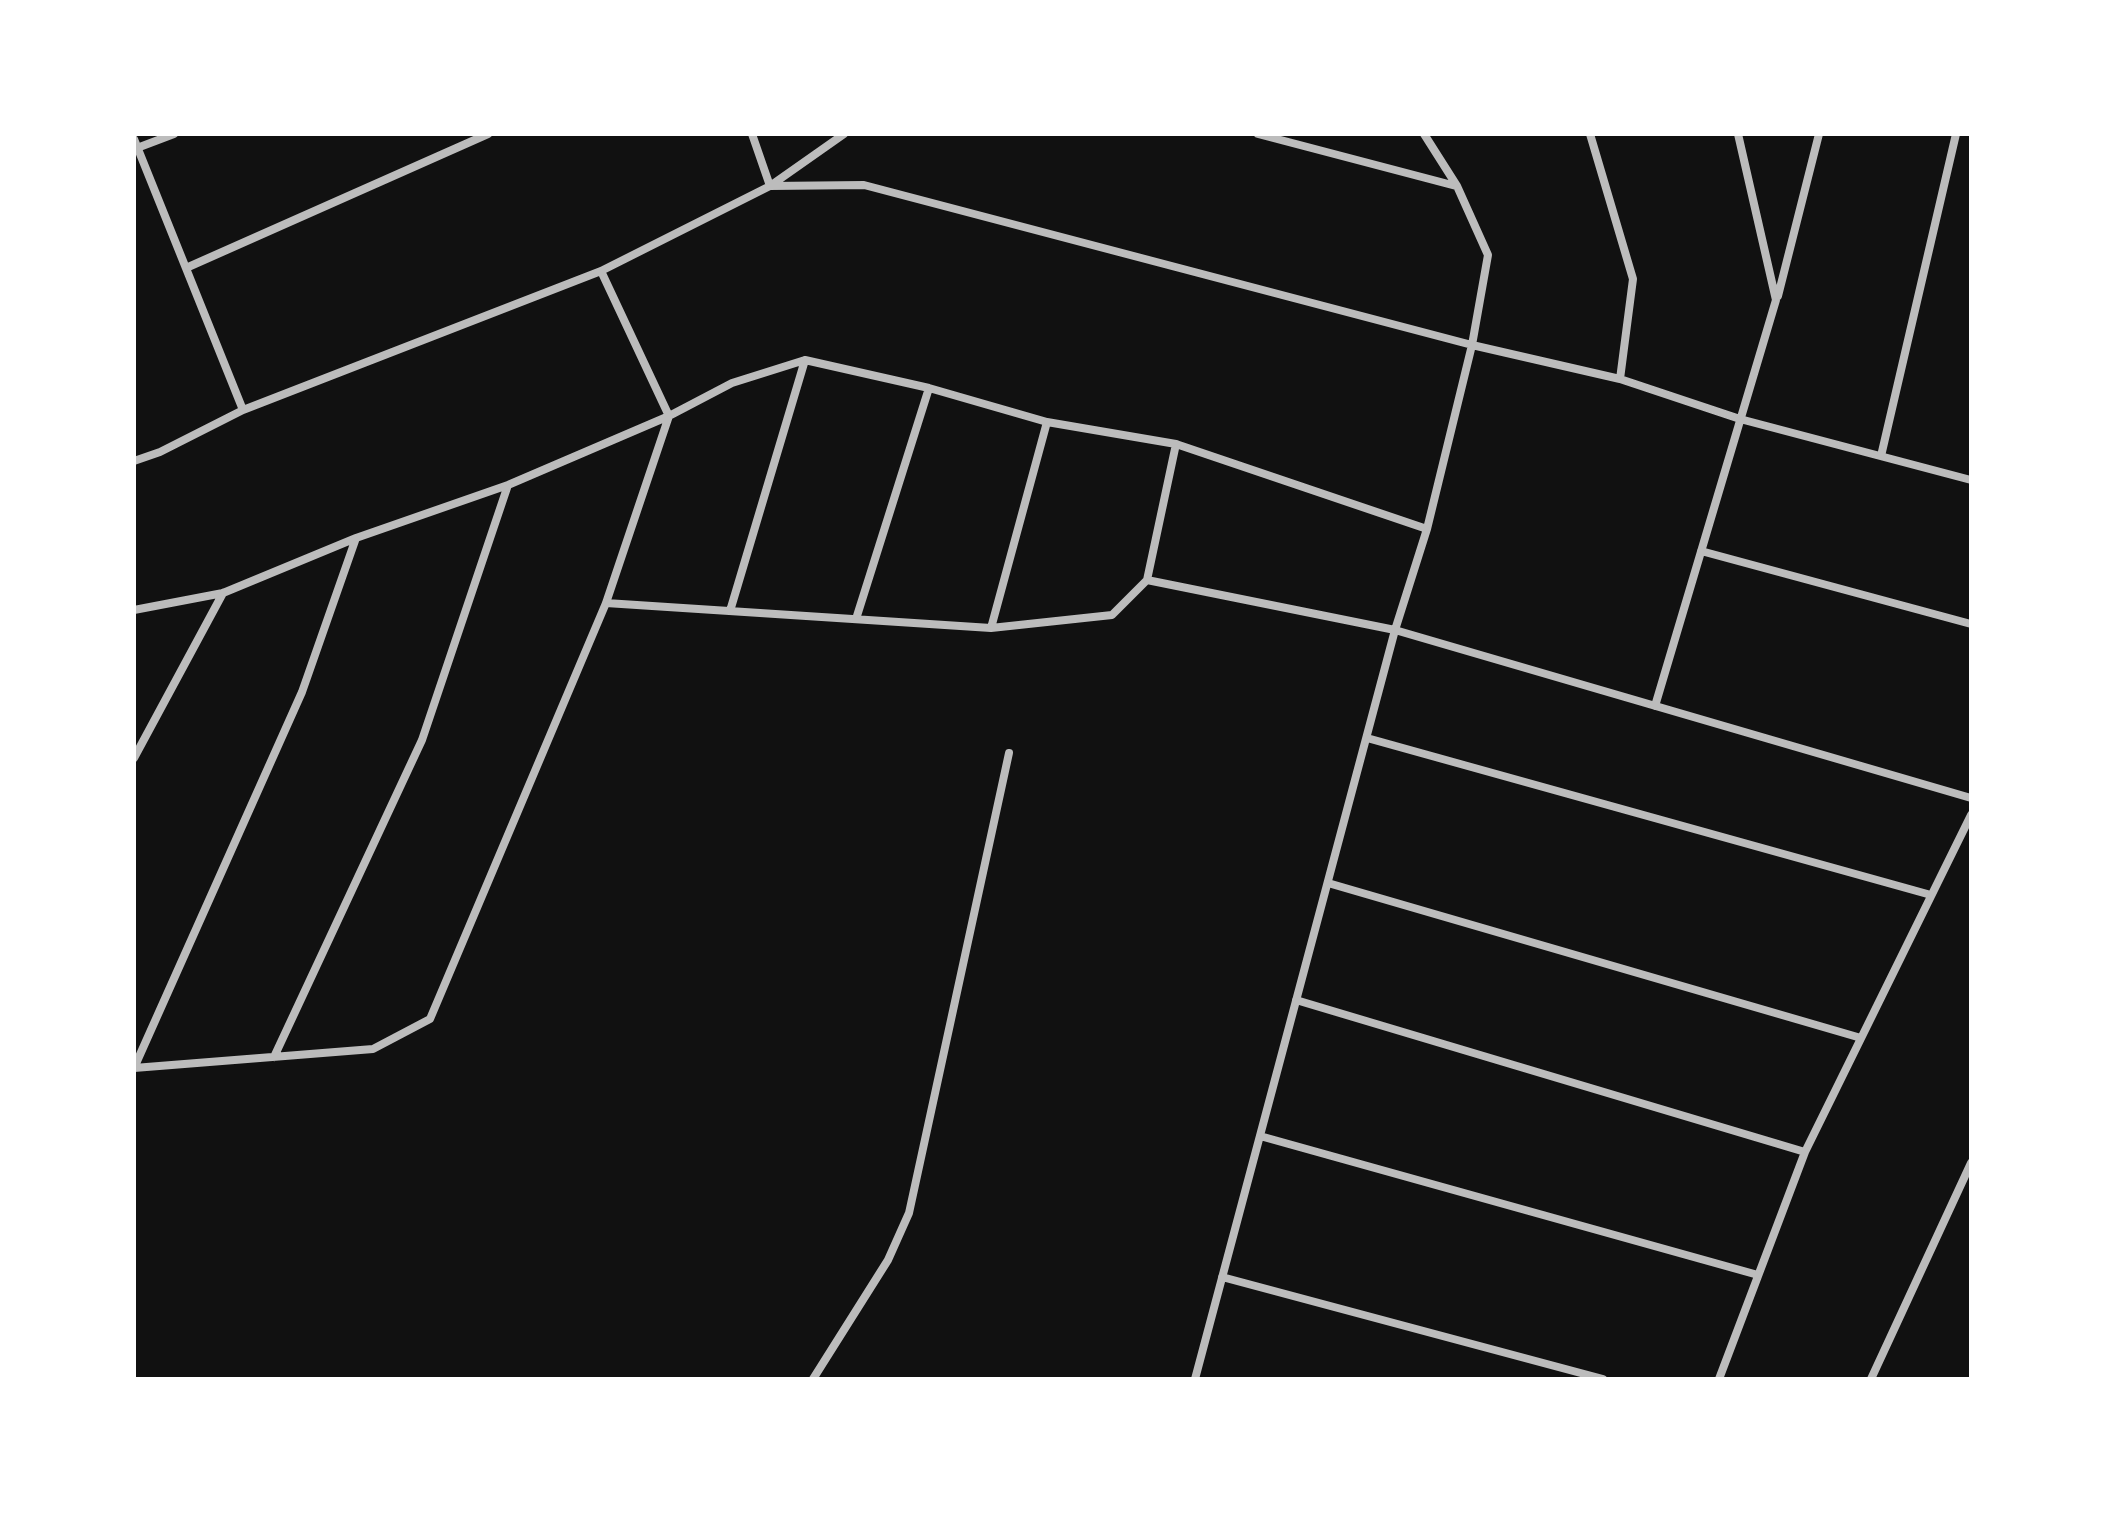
<!DOCTYPE html>
<style>
body{margin:0}
#map{position:relative;width:2105px;height:1513px;overflow:hidden;background:#111;font-family:Inter,sans-serif}
canvas{display:block}
.frame{position:absolute;inset:0;border:136px solid #fff;pointer-events:none}
</style>
<div id="map">
<canvas width="2105" height="1513"></canvas>
<div class="frame"></div>
</div>
<script>
const g = document.querySelector('canvas').getContext('2d');
g.lineJoin = 'round';
function trace(path, color, width, dash) {
  g.strokeStyle = color;
  g.lineWidth = width;
  g.lineCap = dash ? 'butt' : 'round';
  g.setLineDash(dash || []);
  g.stroke(path);
}
const minor = new Path2D(`
 M 844,134 L 770,186 L 864,185 L 1472,345 L 1620,379 L 1740,419 L 1971,480
 M 1258,134 L 1456,186
 M 1590,134 L 1633,279 L 1620,379
 M 134,139 L 243,410
 M 137,148 L 174,134
 M 186,268 L 488,134
 M 1778,296 L 1819,134
 M 1881,456 L 1956,134
 M 134,461 L 160,452 L 243,410 L 601,271 L 770,186 L 752,134
 M 1701,551 L 1971,624
 M 1147,580 L 1176,444
 M 606,603 L 991,628 L 1112,615 L 1147,580 L 1395,630 L 1971,798
 M 134,610 L 223,593 L 356,538 L 508,485 L 669,416 L 732,383 L 805,360 L 929,388 L 1047,422 L 1176,444 L 1427,529
 M 730,611 L 805,360
 M 856,619 L 929,388
 M 991,628 L 1047,422
 M 1655,706 L 1776,300 L 1738,134
 M 1367,738 L 1931,895
 M 134,758 L 223,593
 M 1328,883 L 1861,1038
 M 1296,1000 L 1805,1152
 M 274,1057 L 422,740 L 508,485
 M 134,1068 L 373,1049 L 430,1019 L 606,603 L 669,416 L 601,271
 M 134,1068 L 302,692 L 356,538
 M 1260,1136 L 1758,1275
 M 1222,1277 L 1603,1379
 M 813,1379 L 888,1260 L 909,1213 L 1009,753
 M 1195,1379 L 1395,630 L 1427,529 L 1472,345 L 1488,255 L 1457,186 L 1424,134
 M 1719,1379 L 1805,1152 L 1971,815
 M 1871,1379 L 1971,1163`);
trace(minor, '#bcbcbc', 8);
</script>
